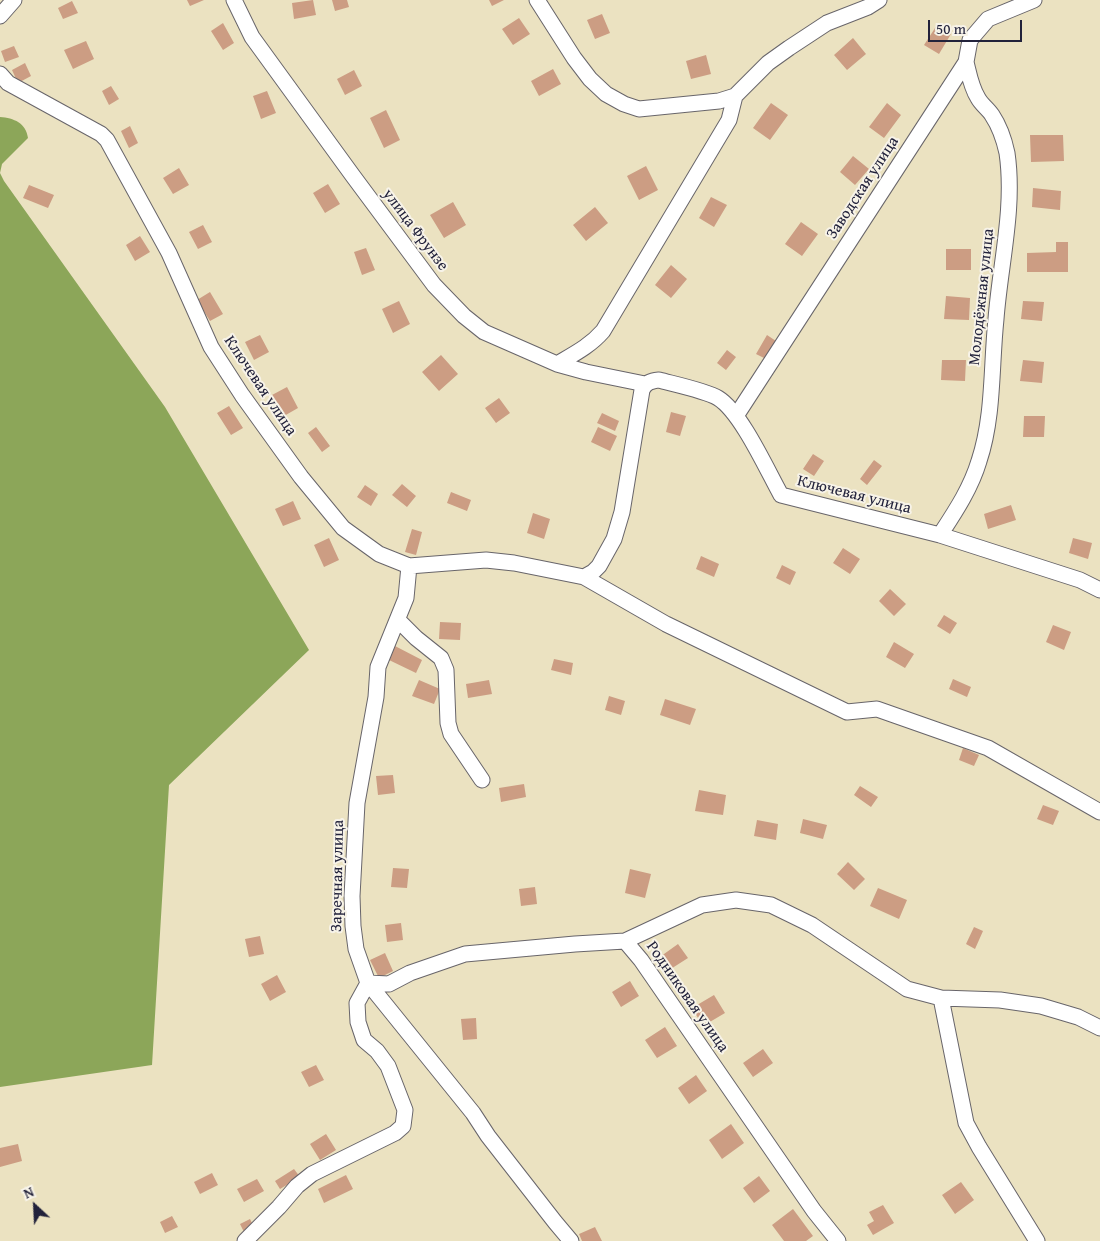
<!DOCTYPE html>
<meta charset="utf-8">
<style>
body{margin:0}
#map{position:relative;width:1100px;height:1241px;overflow:hidden;background:#ebe2c1;font-family:"Gentium Book Plus",serif}
canvas{display:block}
.north{position:absolute;left:10px;top:1181px;width:50px;height:50px;-webkit-text-stroke:4px #f7f3e8;paint-order:stroke;rotate:335deg;font-size:14px;font-weight:700;line-height:20px;text-align:center;color:#22223b}
.north::after{content:'';display:block;margin:auto;width:18px;height:22px;background:#22223b;clip-path:polygon(50% 0,100% 100%,50% 72%,0 100%)}
.scale{position:absolute;left:928px;top:20px;width:94px;height:22px;box-sizing:border-box;border:2px solid #22223b;border-top:0;padding-left:6px;font-size:15px;line-height:18px;white-space:nowrap;color:#22223b;-webkit-text-stroke:4px #f7f3e8;paint-order:stroke}
</style>
<div id="map">
<canvas width="1100" height="1241"></canvas>
<div class="north">N</div>
<div class="scale">50 m</div>
</div>
<script>
const g = document.querySelector('canvas').getContext('2d');
g.lineJoin = 'round';
function fillPath(path, color) {
  g.fillStyle = color;
  g.fill(path, 'evenodd');
}
function trace(path, color, width, dash) {
  g.strokeStyle = color;
  g.lineWidth = width;
  g.lineCap = dash ? 'butt' : 'round';
  g.setLineDash(dash || []);
  g.stroke(path);
}
function drawText(font, color, halo, rows, align = 'center') {
  g.font = font + ' "Gentium Book Plus",serif';
  g.lineWidth = 4;
  g.setLineDash([]);
  g.textBaseline = 'middle';
  g.strokeStyle = halo;
  g.fillStyle = color;
  for (const [text, x, y, turn = 0] of rows) {
    g.save();
    g.translate(x, y);
    g.rotate((+turn || 0) * Math.PI / 180);
    g.textAlign = isNaN(turn) ? turn : align;
    if (halo) g.strokeText(text, 0, 0);
    g.fillText(text, 0, 0);
    g.restore();
  }
}
const forest = new Path2D(`
 M 0,117 C 14,118 26,123 28,138 L 2,164 L 0,173 L 4,181 L 165,407 L 309,650 L 169,785 L 152,1065 L 0,1087 Z`);
const building = new Path2D(`
 M 187,0 L 204,0 L 190,6 Z
 M 313,0 L 316,15 L 294,19 L 292,3 Z
 M 332,0 L 347,0 L 349,7 L 335,11 Z
 M 489,0 L 504,0 L 492,6 Z
 M 72,1 L 78,13 L 63,19 L 58,8 Z
 M 602,14 L 610,33 L 595,39 L 587,20 Z
 M 519,18 L 530,34 L 513,45 L 502,29 Z
 M 223,23 L 234,43 L 223,50 L 211,31 Z
 M 937,25 L 951,34 L 939,54 L 924,45 Z
 M 853,38 L 866,54 L 847,70 L 834,55 Z
 M 86,41 L 94,59 L 73,69 L 64,50 Z
 M 14,46 L 19,57 L 5,62 L 1,51 Z
 M 706,55 L 711,74 L 691,79 L 686,61 Z
 M 25,63 L 31,76 L 18,83 L 12,70 Z
 M 553,69 L 561,84 L 539,96 L 531,81 Z
 M 354,70 L 362,86 L 345,95 L 337,79 Z
 M 111,86 L 119,99 L 109,105 L 102,91 Z
 M 267,91 L 276,113 L 261,119 L 253,96 Z
 M 771,103 L 788,115 L 770,140 L 753,128 Z
 M 887,103 L 901,115 L 884,138 L 869,127 Z
 M 386,110 L 400,140 L 384,148 L 370,118 Z
 M 130,126 L 138,143 L 129,148 L 121,131 Z
 M 1030,135 L 1063,135 L 1064,161 L 1031,162 Z
 M 853,156 L 869,169 L 855,185 L 840,172 Z
 M 646,166 L 658,190 L 639,200 L 627,176 Z
 M 179,168 L 189,185 L 173,194 L 163,178 Z
 M 328,184 L 340,204 L 325,213 L 313,193 Z
 M 29,185 L 54,195 L 48,208 L 23,198 Z
 M 1033,188 L 1061,191 L 1060,210 L 1032,207 Z
 M 711,197 L 727,205 L 714,227 L 699,218 Z
 M 453,202 L 466,225 L 444,238 L 430,215 Z
 M 595,207 L 608,223 L 586,241 L 573,225 Z
 M 801,222 L 818,234 L 802,256 L 785,244 Z
 M 203,225 L 212,242 L 198,249 L 189,232 Z
 M 140,236 L 150,252 L 135,261 L 126,245 Z
 M 1056,242 L 1068,242 L 1068,272 L 1027,272 L 1027,253 L 1056,252 Z
 M 366,248 L 375,270 L 362,275 L 354,252 Z
 M 946,249 L 971,249 L 971,270 L 946,270 Z
 M 671,265 L 687,279 L 671,298 L 655,285 Z
 M 210,292 L 223,314 L 210,321 L 197,300 Z
 M 946,296 L 970,298 L 969,320 L 944,319 Z
 M 399,301 L 410,324 L 393,333 L 382,309 Z
 M 1023,301 L 1044,302 L 1042,321 L 1021,319 Z
 M 260,335 L 269,352 L 254,360 L 245,342 Z
 M 767,335 L 776,341 L 766,359 L 756,354 Z
 M 727,350 L 736,357 L 726,370 L 717,363 Z
 M 441,355 L 458,374 L 439,391 L 422,372 Z
 M 942,360 L 966,360 L 965,381 L 941,380 Z
 M 1023,360 L 1044,362 L 1042,383 L 1020,381 Z
 M 287,387 L 298,408 L 284,416 L 272,395 Z
 M 499,398 L 510,413 L 496,423 L 485,408 Z
 M 229,406 L 243,428 L 231,435 L 217,413 Z
 M 671,412 L 686,416 L 680,436 L 666,432 Z
 M 602,413 L 619,421 L 615,431 L 597,423 Z
 M 1024,416 L 1045,416 L 1044,437 L 1023,437 Z
 M 316,427 L 330,446 L 322,452 L 308,433 Z
 M 598,427 L 617,436 L 610,451 L 591,442 Z
 M 813,454 L 824,461 L 814,476 L 803,469 Z
 M 874,460 L 882,466 L 867,485 L 860,479 Z
 M 402,484 L 416,496 L 407,507 L 392,495 Z
 M 365,485 L 378,494 L 371,506 L 357,497 Z
 M 451,492 L 471,500 L 467,511 L 447,503 Z
 M 293,501 L 301,519 L 283,526 L 275,509 Z
 M 1011,505 L 1016,520 L 988,529 L 984,514 Z
 M 533,513 L 550,519 L 544,539 L 527,533 Z
 M 412,529 L 422,532 L 416,555 L 405,552 Z
 M 329,538 L 339,560 L 324,567 L 314,545 Z
 M 1073,538 L 1092,543 L 1088,559 L 1069,553 Z
 M 843,548 L 860,559 L 850,574 L 833,563 Z
 M 701,556 L 719,564 L 714,577 L 696,569 Z
 M 782,565 L 796,572 L 790,585 L 776,578 Z
 M 890,589 L 906,604 L 894,616 L 879,601 Z
 M 944,615 L 957,623 L 950,634 L 937,626 Z
 M 440,622 L 461,623 L 460,640 L 439,639 Z
 M 1053,625 L 1071,632 L 1064,650 L 1046,642 Z
 M 894,642 L 914,654 L 905,668 L 886,657 Z
 M 395,646 L 422,660 L 416,673 L 389,660 Z
 M 554,659 L 573,663 L 571,675 L 551,670 Z
 M 953,679 L 971,687 L 967,697 L 949,689 Z
 M 419,680 L 440,689 L 434,704 L 412,696 Z
 M 489,680 L 492,694 L 468,698 L 466,684 Z
 M 609,696 L 625,701 L 621,715 L 605,710 Z
 M 665,699 L 696,709 L 690,725 L 660,715 Z
 M 963,748 L 979,755 L 974,766 L 959,760 Z
 M 393,775 L 395,793 L 378,795 L 376,776 Z
 M 524,784 L 526,797 L 501,802 L 499,788 Z
 M 860,786 L 878,797 L 871,807 L 854,795 Z
 M 699,790 L 726,795 L 723,815 L 695,811 Z
 M 1043,805 L 1059,811 L 1053,825 L 1037,819 Z
 M 803,819 L 827,825 L 823,839 L 800,833 Z
 M 757,820 L 778,824 L 776,840 L 754,836 Z
 M 848,862 L 865,879 L 854,890 L 837,874 Z
 M 393,868 L 409,869 L 407,888 L 391,887 Z
 M 630,869 L 651,874 L 645,898 L 625,893 Z
 M 535,887 L 537,904 L 521,906 L 519,889 Z
 M 878,888 L 907,900 L 899,919 L 870,906 Z
 M 401,923 L 403,940 L 387,942 L 385,925 Z
 M 974,927 L 983,931 L 975,949 L 966,944 Z
 M 260,936 L 264,954 L 249,957 L 245,939 Z
 M 678,944 L 688,958 L 666,972 L 657,959 Z
 M 385,953 L 393,971 L 379,978 L 370,960 Z
 M 277,975 L 286,992 L 270,1001 L 261,984 Z
 M 630,981 L 639,996 L 621,1007 L 612,992 Z
 M 714,995 L 725,1013 L 703,1026 L 692,1008 Z
 M 476,1018 L 477,1039 L 463,1040 L 461,1019 Z
 M 665,1027 L 677,1046 L 657,1058 L 645,1040 Z
 M 763,1049 L 773,1063 L 753,1077 L 743,1063 Z
 M 316,1065 L 324,1080 L 309,1087 L 301,1072 Z
 M 696,1075 L 707,1091 L 689,1104 L 678,1088 Z
 M 731,1124 L 744,1143 L 722,1159 L 709,1140 Z
 M 326,1134 L 336,1150 L 320,1160 L 310,1144 Z
 M 18,1144 L 22,1161 L 0,1167 L 0,1148 Z
 M 294,1169 L 300,1177 L 280,1189 L 275,1181 Z
 M 212,1173 L 218,1185 L 200,1194 L 194,1182 Z
 M 346,1175 L 353,1189 L 324,1203 L 318,1189 Z
 M 759,1176 L 770,1191 L 754,1203 L 743,1188 Z
 M 257,1179 L 264,1191 L 244,1202 L 237,1189 Z
 M 961,1182 L 974,1200 L 955,1214 L 942,1195 Z
 M 883,1205 L 894,1223 L 873,1235 L 867,1225 L 874,1221 L 869,1212 Z
 M 793,1209 L 813,1236 L 806,1241 L 784,1241 L 772,1225 Z
 M 172,1216 L 178,1227 L 165,1233 L 160,1222 Z
 M 250,1219 L 255,1229 L 245,1234 L 240,1224 Z
 M 595,1227 L 602,1241 L 582,1241 L 579,1234 Z`);
const minor = new Path2D(`
 M 234,0 L 252,37 L 353,176 L 434,285 L 464,316 L 484,332 L 557,364 L 586,372 L 645,384
 M 537,0 L 574,58 L 590,79 L 606,94 L 624,104 L 639,109 L 719,101 L 735,96 L 768,63 L 789,48 L 827,23 L 868,7 L 879,0
 M 0,16 L 14,0
 M 0,74 L 8,83 L 101,134 L 107,140 L 169,253 L 211,347 L 242,395 L 301,477 L 343,528 L 379,554 L 409,566 L 486,560 L 514,563 L 584,577 L 593,572 L 599,566 L 614,539 L 622,512 L 642,390 C 646,382 651,381 659,380 C 674,384 707,391 718,398 C 741,412 767,470 781,495 L 940,535 L 1080,580 L 1100,590
 M 557,364 C 574,354 590,346 603,331 L 729,120 L 735,96
 M 736,416 L 966,62 L 970,40 L 988,19 L 1034,0
 M 940,535 C 955,512 971,488 979,461 C 994,416 991,366 996,319 C 1000,265 1015,208 1007,153 C 1004,139 1000,127 992,115 C 988,109 981,104 978,98 C 971,87 969,74 966,62
 M 409,566 L 406,598 L 378,667 L 376,697 L 357,803 L 352,896 L 353,926 L 356,949 L 368,983 L 473,1113 L 488,1136 L 555,1222 L 571,1241
 M 584,577 L 666,624 L 847,712 L 877,709 L 988,748 L 1100,812
 M 398,620 L 416,638 L 441,658 L 446,670 L 448,723 L 451,734 L 482,780
 M 625,941 L 702,905 L 736,900 L 771,905 L 812,925 L 907,989 L 941,998 L 1000,1000 L 1041,1006 L 1078,1017 L 1100,1028
 M 368,983 L 389,984 L 410,973 L 465,954 L 575,944 L 625,941 L 641,960 L 814,1211 L 838,1241
 M 941,998 L 966,1123 L 979,1147 L 1037,1241
 M 245,1241 L 279,1207 L 297,1186 L 312,1174 L 395,1133 L 403,1126 L 405,1110 L 388,1066 L 377,1051 L 364,1040 L 358,1022 L 357,1003 L 368,983`);
const streetNames = [
 ["Заводская улица",863,188,-57],
 ["улица Фрунзе",415,230,53],
 ["Молодёжная улица",982,297,-84],
 ["Ключевая улица",260,386,56],
 ["Ключевая улица",854,495,14],
 ["Заречная улица",338,876,-89],
 ["Родниковая улица",687,997,55]
];
fillPath(forest, '#8ca659');
fillPath(building, '#cc9d83');
trace(minor, '#68656a', 17);
trace(minor, '#fff', 15);
drawText('16px', '#22223b', '#f7f3e8', streetNames);
</script>
